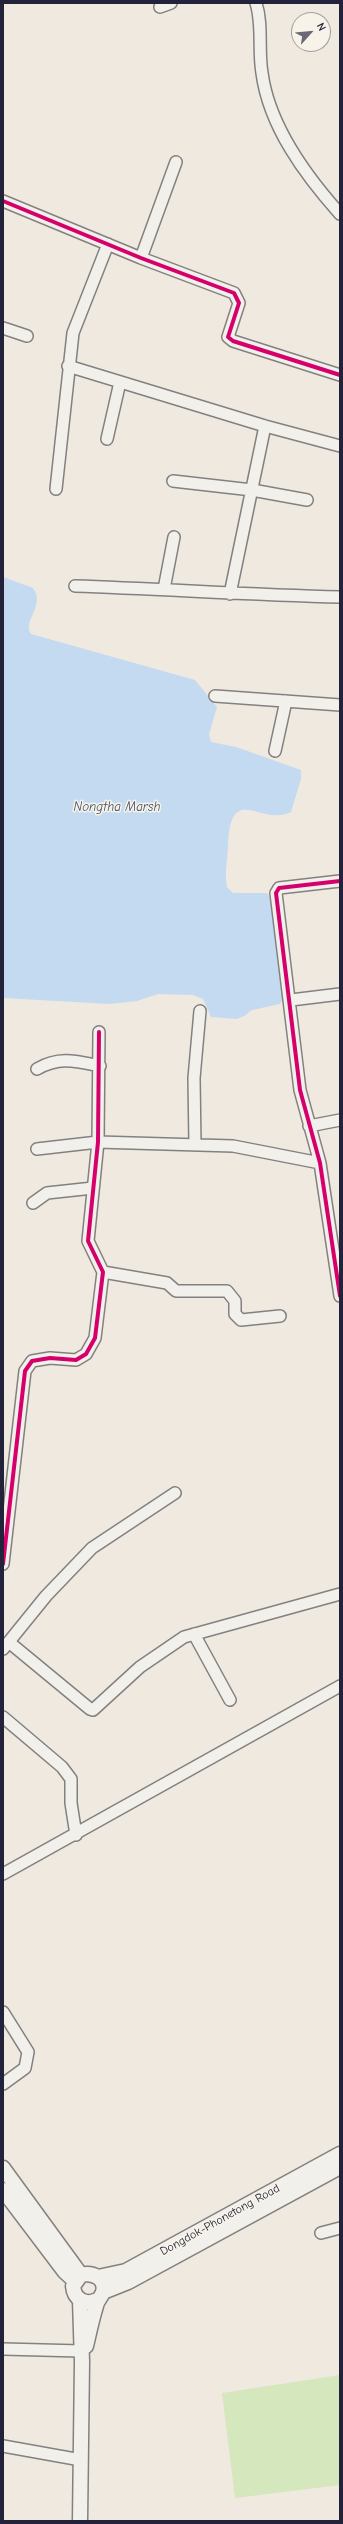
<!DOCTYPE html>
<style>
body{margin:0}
#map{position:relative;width:343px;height:2524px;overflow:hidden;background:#efe9df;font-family:"Comic Neue",sans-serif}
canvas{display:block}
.frame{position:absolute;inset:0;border:4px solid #22223b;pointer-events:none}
.north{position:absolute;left:291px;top:12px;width:40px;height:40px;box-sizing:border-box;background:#f7f3e8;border:1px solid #a29fa3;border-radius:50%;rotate:63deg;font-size:11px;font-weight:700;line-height:16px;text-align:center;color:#22223b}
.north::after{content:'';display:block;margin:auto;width:14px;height:18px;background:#6a6874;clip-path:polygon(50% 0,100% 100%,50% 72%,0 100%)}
</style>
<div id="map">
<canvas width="343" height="2524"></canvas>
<div class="frame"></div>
<div class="north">N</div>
</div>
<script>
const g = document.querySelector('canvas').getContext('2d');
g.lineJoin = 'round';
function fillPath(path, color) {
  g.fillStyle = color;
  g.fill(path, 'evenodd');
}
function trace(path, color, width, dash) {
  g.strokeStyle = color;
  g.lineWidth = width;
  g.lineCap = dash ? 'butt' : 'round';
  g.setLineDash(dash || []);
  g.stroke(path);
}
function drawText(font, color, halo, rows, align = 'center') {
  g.font = font + ' "Comic Neue",sans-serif';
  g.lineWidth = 3;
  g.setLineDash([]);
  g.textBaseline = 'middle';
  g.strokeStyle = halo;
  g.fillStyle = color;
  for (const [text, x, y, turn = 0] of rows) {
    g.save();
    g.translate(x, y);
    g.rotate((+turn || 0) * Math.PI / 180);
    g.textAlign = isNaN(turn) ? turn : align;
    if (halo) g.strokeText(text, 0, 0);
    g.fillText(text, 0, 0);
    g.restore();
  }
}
const green = new Path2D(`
 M 340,2375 L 340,2485 L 235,2498 L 222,2393 Z`);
const water = new Path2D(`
 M 3,577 L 33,588 C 46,605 22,621 31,634 L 195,680 L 217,707 L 209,734 L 211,742 L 236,747 L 301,770 L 301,779 L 291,812 C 261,827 231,781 228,844 C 228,857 224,875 227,887 L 233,893 L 267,893 L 271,899 L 284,997 L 280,1004 L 252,1010 L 244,1016 L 237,1019 L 211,1017 L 203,999 L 193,995 L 158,994 L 137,1001 L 110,1004 L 3,998 Z`);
const minor = new Path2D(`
 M 256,3 C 263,25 258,50 262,73 C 269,126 305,175 340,214
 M 160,7 L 171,3
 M 3,201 L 141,258 L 234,293 L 239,303 L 228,337 L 233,341 L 340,375
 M 141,258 L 176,162
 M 3,328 L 27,336
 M 68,366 L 265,426 L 340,446
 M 107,439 L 120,382
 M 173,481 L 252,490 L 307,500
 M 56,489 L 73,333 L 108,244
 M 75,586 C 164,589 252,595 340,597
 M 164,589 L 174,537
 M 230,594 L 265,426
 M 215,696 L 340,705
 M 275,751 L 286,701
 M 340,881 L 279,888 L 276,893 L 300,1090 L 320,1163 L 340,1296
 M 291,1000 L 340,994
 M 37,1069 C 59,1056 76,1061 100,1066
 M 309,1126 L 340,1120
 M 195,1145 L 194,1078 L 200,1011
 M 37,1149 L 98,1142 L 233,1146 L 320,1163
 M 33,1203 L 47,1193 L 93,1188
 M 103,1272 L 167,1283 L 176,1291 L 227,1291 L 235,1301 L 235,1314 L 241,1320 L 280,1316
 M 3,1564 L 25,1371 L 32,1361 L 50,1358 L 76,1360 L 86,1354 L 95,1338 L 103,1272 L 88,1241 L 98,1142 L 99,1032
 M 194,1634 L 230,1700
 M 10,1643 L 90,1709 L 93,1710 L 140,1667 L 184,1637 L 340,1594
 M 3,1649 L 46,1596 L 92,1548 L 175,1493
 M 3,1717 L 62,1767 L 71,1779 L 71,1803 L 76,1835
 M 3,1874 L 340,1686
 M 3,2012 L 28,2052 L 25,2068 L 3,2084
 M 321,2233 L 340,2228
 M 3,2349 L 81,2351
 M 3,2446 L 81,2460`);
const major = new Path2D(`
 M 3,2168 L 81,2275
 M 3,2190 L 65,2272 L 75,2281
 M 98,2277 L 126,2271 L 340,2154
 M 103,2292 L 128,2282 L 340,2167
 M 86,2346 C 89,2333 92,2319 96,2306 C 97,2300 101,2298 103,2292 C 107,2278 92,2272 81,2275 L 73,2286 C 74,2299 85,2306 97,2300
 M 80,2521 L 82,2362 L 80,2300`);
const cycleway = new Path2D(`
 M 3,201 L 141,258 L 234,293 L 239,303 L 228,337 L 233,341 L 340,375
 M 340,881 L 279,888 L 276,893 L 300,1090 L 320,1163 L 340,1296
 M 3,1564 L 25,1371 L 32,1361 L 50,1358 L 76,1360 L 86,1354 L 95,1338 L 103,1272 L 88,1241 L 98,1142 L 99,1032`);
const streetNames = [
 ["Dongdok-Phonetong Road",220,2220,-29]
];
const waterNames = [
 ["Nongtha Marsh",117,807]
];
fillPath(green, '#d4e7bd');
fillPath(water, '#c3daf1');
trace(minor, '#838080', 14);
trace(major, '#838080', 17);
trace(minor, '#f2f0eb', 11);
trace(major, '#f2f0eb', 14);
trace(cycleway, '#d6006c', 4);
drawText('12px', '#22223b', '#f7f3e8', streetNames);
drawText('italic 13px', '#464e6a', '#f7f3e8', waterNames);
</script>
